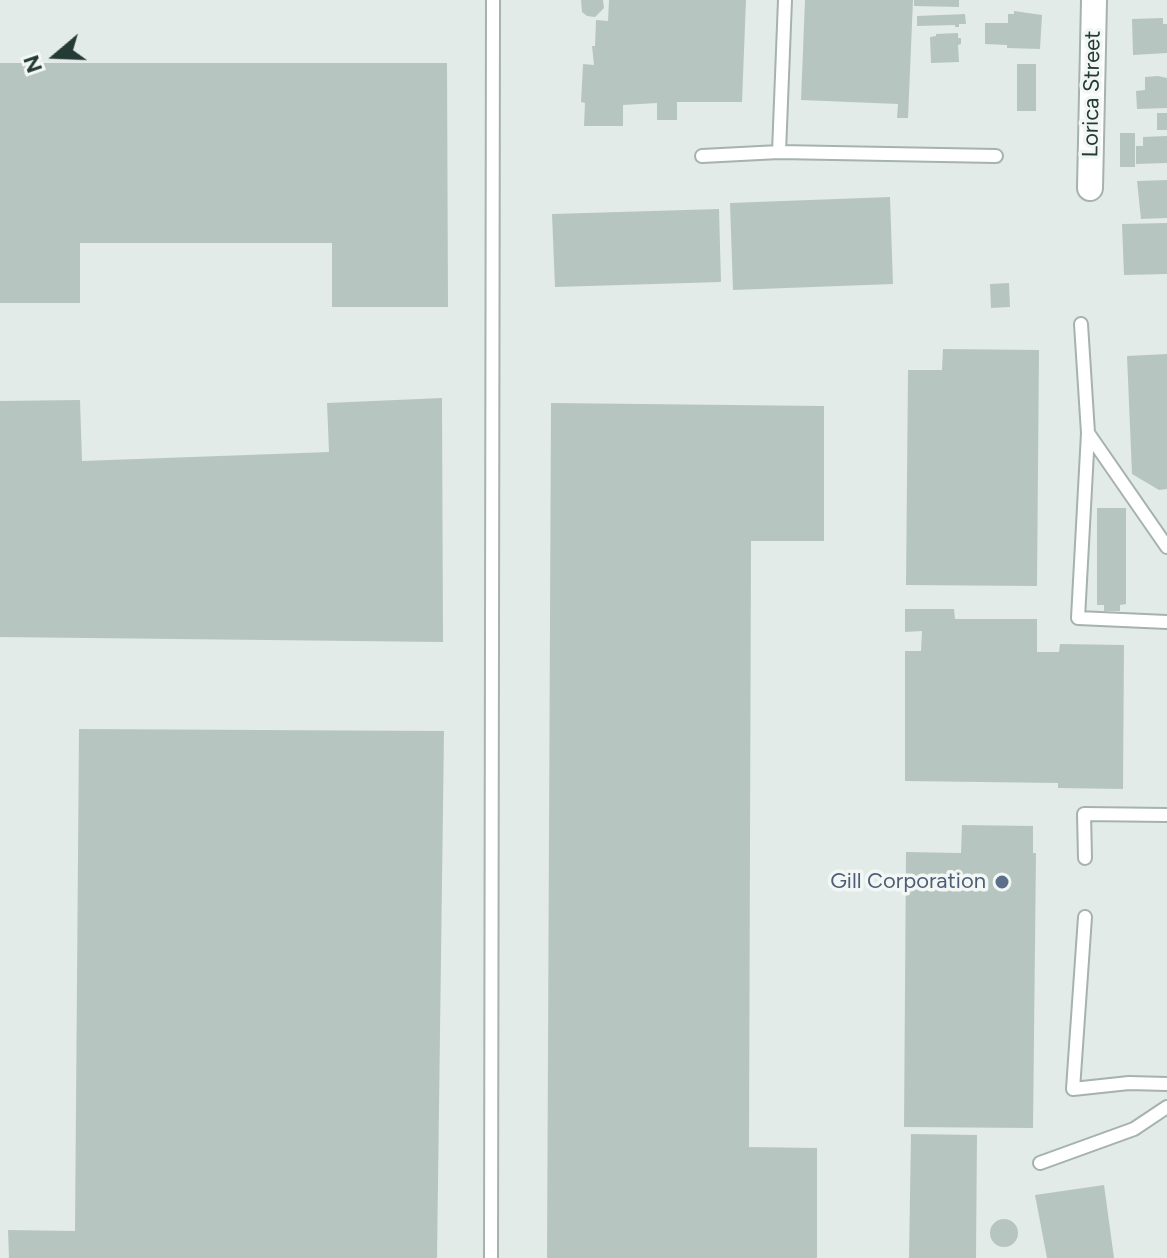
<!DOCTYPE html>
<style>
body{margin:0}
#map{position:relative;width:1167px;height:1258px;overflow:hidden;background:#e2ebe7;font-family:Figtree,sans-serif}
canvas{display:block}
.north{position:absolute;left:16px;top:16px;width:80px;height:80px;-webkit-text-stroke:6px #f2f7f5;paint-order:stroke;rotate:251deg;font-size:22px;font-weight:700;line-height:32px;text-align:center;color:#233a35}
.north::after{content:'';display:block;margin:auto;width:28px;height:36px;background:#233a35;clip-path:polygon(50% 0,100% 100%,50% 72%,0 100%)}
</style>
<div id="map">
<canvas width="1167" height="1258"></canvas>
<div class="north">N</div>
</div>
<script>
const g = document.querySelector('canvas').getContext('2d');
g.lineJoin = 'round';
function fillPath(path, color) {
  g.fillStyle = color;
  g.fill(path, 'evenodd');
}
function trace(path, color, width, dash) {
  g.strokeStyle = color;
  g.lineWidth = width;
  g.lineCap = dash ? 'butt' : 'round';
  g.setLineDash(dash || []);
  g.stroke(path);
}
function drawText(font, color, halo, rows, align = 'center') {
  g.font = font + ' Figtree,sans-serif';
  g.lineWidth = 7;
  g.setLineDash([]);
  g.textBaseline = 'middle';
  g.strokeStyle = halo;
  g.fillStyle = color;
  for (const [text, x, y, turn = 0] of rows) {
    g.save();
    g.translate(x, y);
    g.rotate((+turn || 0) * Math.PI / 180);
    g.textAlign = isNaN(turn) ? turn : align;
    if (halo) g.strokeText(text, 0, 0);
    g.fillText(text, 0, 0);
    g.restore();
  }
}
const building = new Path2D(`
 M 581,0 L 603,0 L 604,8 L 595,17 L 587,16 L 582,12 Z
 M 609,0 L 746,0 L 742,102 L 677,102 L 677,120 L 657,120 L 657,103 L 623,105 L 623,126 L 584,126 L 585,103 L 581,102 L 583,64 L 594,65 L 592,46 L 595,46 L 596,20 L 608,21 Z
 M 805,0 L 913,0 L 908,118 L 897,118 L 898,104 L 801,100 Z
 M 914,0 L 959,0 L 959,7 L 914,6 Z
 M 1014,11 L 1042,15 L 1040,49 L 1007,48 L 1007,45 L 985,44 L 985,23 L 1008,23 L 1008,14 L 1014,14 Z
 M 965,14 L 966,24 L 959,24 L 959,27 L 955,27 L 955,25 L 917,26 L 917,16 Z
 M 1163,18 L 1163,24 L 1167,24 L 1167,53 L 1133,55 L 1132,19 Z
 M 958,33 L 958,38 L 961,38 L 961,44 L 958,45 L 959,62 L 931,63 L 930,37 L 936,36 L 936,34 Z
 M 0,63 L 447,63 L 448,307 L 332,307 L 332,243 L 80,243 L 80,303 L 0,303 Z
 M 1017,64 L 1036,64 L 1036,111 L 1017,111 Z
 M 1158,76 L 1167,78 L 1167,108 L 1137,109 L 1136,91 L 1145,90 L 1145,77 Z
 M 1157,113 L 1167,113 L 1167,130 L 1157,130 Z
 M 1120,133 L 1135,133 L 1135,167 L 1120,167 Z
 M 1167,136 L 1167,163 L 1136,164 L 1136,146 L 1143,146 L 1143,137 Z
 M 1167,180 L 1167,218 L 1141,219 L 1137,181 Z
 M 890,197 L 893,284 L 733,290 L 730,203 Z
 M 719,209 L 721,282 L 555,287 L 552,214 Z
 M 1167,223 L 1167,274 L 1124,275 L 1122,224 Z
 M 1009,283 L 1010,307 L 991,308 L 990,284 Z
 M 943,349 L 1039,350 L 1037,586 L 906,585 L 908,370 L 942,370 Z
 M 1167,354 L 1167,489 L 1159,490 L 1132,474 L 1127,356 Z
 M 442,398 L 443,642 L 0,637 L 0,401 L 80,400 L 82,461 L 329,452 L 327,403 Z
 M 551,403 L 824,406 L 824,541 L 751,541 L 749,1147 L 817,1148 L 817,1258 L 547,1258 Z
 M 1097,508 L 1126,508 L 1126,604 L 1120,605 L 1120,611 L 1104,611 L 1104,605 L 1097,605 Z
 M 905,609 L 954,609 L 955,619 L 1037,619 L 1037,652 L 1059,652 L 1060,644 L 1124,645 L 1123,789 L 1058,788 L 1058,783 L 905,781 L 905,651 L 921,651 L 922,631 L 905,632 Z
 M 79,729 L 444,731 L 437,1258 L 9,1258 L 8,1230 L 75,1231 Z
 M 962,825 L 1033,826 L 1033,853 L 1036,853 L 1033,1128 L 904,1127 L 906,852 L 961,853 Z
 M 911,1134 L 977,1135 L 976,1258 L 909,1258 Z
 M 1104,1185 L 1114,1258 L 1047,1258 L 1035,1195 Z
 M990 1233a14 14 0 1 1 28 0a14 14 0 1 1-28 0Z`);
const service = new Path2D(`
 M 779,152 L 785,0
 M 702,156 L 779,152 L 996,156
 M 1081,324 L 1088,433 L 1078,618 L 1167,622
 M 1088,433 L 1167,547
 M 1085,858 L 1084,814 L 1167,815
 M 1085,917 L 1073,1089 L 1129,1083 L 1167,1084
 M 1040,1163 L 1134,1129 L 1167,1107
 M 491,1258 L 493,0`);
const minor = new Path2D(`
 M 1090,188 L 1094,0`);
const markers = [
 [1002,882,8,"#5c6f8a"]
];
const streetNames = [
 ["Lorica Street",1092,94,-89]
];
const serviceNames = [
 ["Gill Corporation",986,882]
];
fillPath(building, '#b7c5c0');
trace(service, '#a5b2ae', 16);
trace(minor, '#a5b2ae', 28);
trace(service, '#fff', 12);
trace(minor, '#fff', 24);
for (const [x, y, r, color] of markers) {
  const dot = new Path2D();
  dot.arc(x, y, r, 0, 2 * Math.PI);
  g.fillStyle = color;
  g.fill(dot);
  trace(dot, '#f2f7f5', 3);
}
drawText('22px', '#233a35', '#f2f7f5', streetNames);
drawText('22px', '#4e5e75', '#f2f7f5', serviceNames, 'right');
</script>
